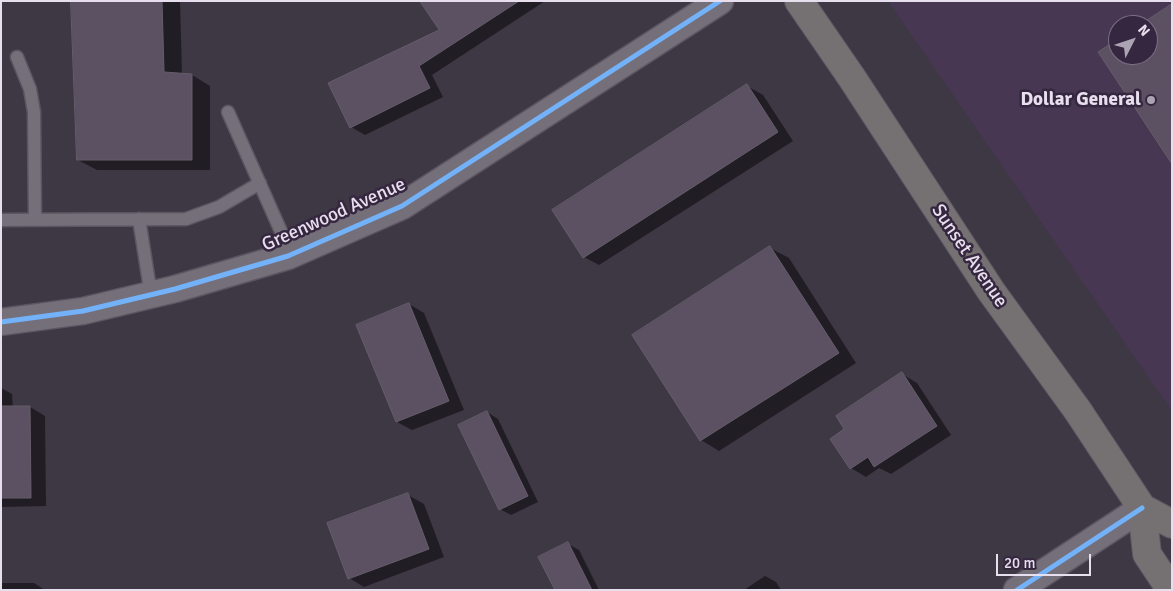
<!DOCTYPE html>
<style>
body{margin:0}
#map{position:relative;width:1173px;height:591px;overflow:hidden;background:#3e3744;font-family:Signika,sans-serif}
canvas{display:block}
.frame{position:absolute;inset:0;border:2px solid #e7deee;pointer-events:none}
.north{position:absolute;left:1108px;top:15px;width:50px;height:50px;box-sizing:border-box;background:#35273f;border:1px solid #7c7085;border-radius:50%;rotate:49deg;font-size:14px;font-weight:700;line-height:20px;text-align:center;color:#e7deee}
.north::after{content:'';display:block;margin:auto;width:18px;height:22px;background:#aca4b2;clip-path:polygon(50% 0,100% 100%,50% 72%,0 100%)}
.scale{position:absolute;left:996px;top:554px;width:95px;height:22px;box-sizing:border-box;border:2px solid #e7deee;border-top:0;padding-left:6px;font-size:15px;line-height:18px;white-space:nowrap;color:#e7deee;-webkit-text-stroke:4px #35273f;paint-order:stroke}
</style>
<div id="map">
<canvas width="1173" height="591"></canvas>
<div class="frame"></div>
<div class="north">N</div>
<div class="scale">20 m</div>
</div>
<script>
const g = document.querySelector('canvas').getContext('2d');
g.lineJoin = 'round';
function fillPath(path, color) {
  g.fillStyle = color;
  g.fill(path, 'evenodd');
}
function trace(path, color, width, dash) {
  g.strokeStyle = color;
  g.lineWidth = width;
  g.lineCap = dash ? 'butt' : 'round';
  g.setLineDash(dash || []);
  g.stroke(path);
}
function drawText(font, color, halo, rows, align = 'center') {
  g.font = font + ' Signika,sans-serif';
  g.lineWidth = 5;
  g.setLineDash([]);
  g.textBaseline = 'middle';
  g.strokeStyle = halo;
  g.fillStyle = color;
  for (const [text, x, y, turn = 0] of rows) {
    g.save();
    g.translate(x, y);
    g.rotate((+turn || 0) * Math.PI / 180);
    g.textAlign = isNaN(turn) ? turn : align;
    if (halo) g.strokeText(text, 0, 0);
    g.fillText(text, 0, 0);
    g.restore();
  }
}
const built = new Path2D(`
 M 888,1 L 1172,1 L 1172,411 ZM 1118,25 L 1148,25 L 1148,55 L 1118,55 Z`);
const shadow = new Path2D(`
 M 72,1 L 180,1 L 182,74 L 192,75 L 210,86 L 210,170 L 97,170 L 78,160 Z
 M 422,1 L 545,1 L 432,75 L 443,97 L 365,135 L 351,127 L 441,30 Z
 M 747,86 L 763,95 L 793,141 L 599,265 L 584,257 Z
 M 770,248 L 789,258 L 856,363 L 719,451 L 701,440 L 634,335 Z
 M 409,304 L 424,313 L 464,410 L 412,430 L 397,422 Z
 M 902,374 L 917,383 L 951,435 L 891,474 L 879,468 L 866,477 L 851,468 L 846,429 Z
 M 1,388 L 12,394 L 13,408 L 30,407 L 45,416 L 46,506 L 1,507 Z
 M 487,412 L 498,419 L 538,502 L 511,515 L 500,509 Z
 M 408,495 L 424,504 L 444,557 L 364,587 L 349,578 Z
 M 568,544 L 579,550 L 599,590 L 556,590 Z
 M 765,576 L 776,582 L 781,590 L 744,590 Z
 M 1,583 L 34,583 L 45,590 L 1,590 Z`);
const building = new Path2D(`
 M 71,1 L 162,1 L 164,72 L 192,74 L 192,160 L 77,160 Z
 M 420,1 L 519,1 L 419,66 L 430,88 L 350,128 L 328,83 L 439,30 Z
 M 1172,4 L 1172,164 L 1098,52 L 1118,39 L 1118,55 L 1148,55 L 1148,25 L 1140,25 Z
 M 747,84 L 778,132 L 583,258 L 552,210 Z
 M 770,246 L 839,353 L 700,441 L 632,335 Z
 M 409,303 L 449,401 L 396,422 L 356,325 Z
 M 902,372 L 937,426 L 874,467 L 868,457 L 850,469 L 830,439 L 844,429 L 836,416 Z
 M 1,406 L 30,406 L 31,498 L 1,498 Z
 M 487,411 L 528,496 L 499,510 L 458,425 Z
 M 408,493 L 429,549 L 348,579 L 327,523 Z
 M 568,542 L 592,590 L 555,590 L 538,557 Z`);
const service = new Path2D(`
 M 17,57 L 30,89 L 34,112 L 35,220
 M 228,112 L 291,254
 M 139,219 L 151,295
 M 1,220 L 186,219 L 219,207 L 260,183`);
const minor = new Path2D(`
 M 1,322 L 83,311 L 175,289 L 288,256 L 402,206 L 720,1
 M 1017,590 L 1142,508`);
const primary = new Path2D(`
 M 799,1 L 852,78 L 991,291 L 1078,411 L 1142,508 L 1147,554 L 1171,590
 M 1142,508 L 1172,524`);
const cycleway = new Path2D(`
 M 1,322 L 83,311 L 175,289 L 288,256 L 402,206 L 720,1
 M 1017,590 L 1142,508`);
const markers = [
 [1151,100,5,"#aca4b2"]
];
const poiNames = [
 ["Dollar General",1141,100]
];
const streetNames = [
 ["Greenwood Avenue",334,215,-24],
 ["Sunset Avenue",969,256,56]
];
fillPath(built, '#483753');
fillPath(shadow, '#0007');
fillPath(building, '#5c5063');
trace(building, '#645e69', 1);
trace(service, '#5c5561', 15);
trace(minor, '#5c5561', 29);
trace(primary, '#5c5561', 30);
trace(service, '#756f7a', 12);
trace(minor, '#756f7a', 26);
trace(primary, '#757173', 28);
trace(cycleway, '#73b2f8', 5);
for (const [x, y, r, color] of markers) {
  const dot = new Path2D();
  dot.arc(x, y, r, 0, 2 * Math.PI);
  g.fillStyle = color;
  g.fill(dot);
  trace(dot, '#35273f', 2);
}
drawText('bold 19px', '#e7deee', '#35273f', poiNames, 'right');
drawText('19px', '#e7deee', '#35273f', streetNames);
</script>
